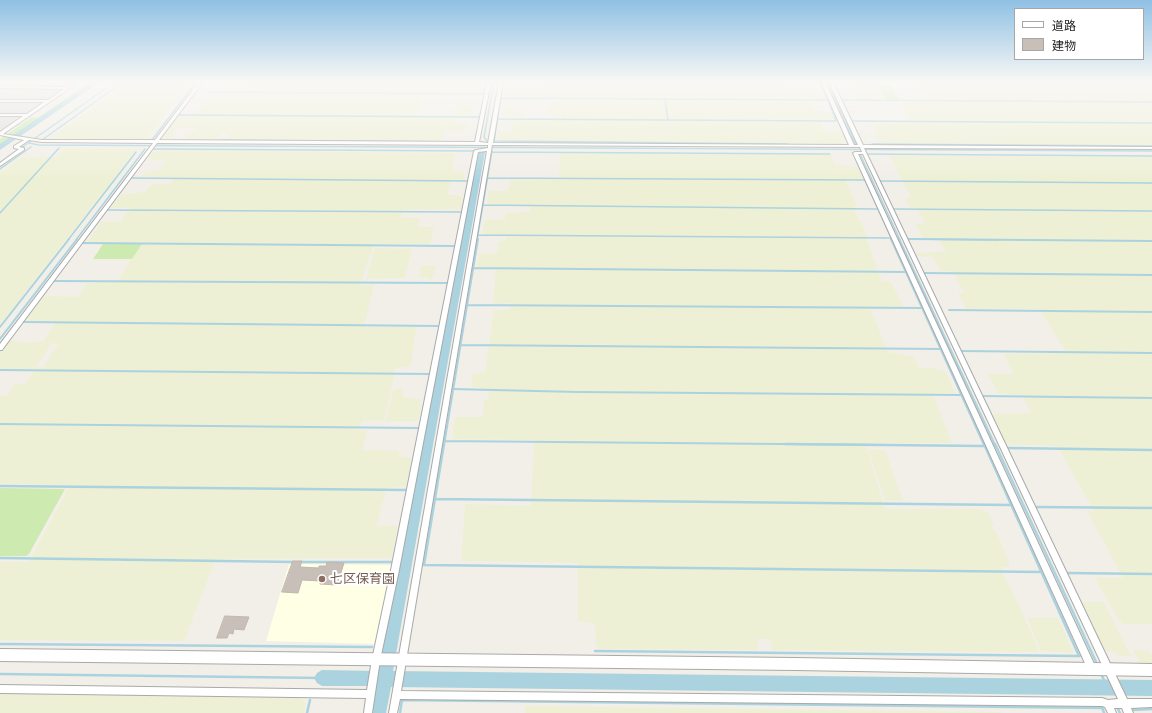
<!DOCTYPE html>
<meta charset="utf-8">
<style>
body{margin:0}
#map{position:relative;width:1152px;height:713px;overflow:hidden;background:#f2efe9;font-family:Helvetica,"Noto Sans JP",sans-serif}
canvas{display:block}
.legend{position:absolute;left:1014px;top:8px;width:130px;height:52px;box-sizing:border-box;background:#fff;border:1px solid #a7a7a7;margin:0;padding:5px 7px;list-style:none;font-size:12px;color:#222}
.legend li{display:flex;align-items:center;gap:8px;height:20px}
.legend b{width:20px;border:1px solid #a7a7a7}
</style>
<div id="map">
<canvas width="1152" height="713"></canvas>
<ul class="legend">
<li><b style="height:5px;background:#fff"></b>道路</li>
<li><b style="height:11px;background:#c7bfb8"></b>建物</li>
</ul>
</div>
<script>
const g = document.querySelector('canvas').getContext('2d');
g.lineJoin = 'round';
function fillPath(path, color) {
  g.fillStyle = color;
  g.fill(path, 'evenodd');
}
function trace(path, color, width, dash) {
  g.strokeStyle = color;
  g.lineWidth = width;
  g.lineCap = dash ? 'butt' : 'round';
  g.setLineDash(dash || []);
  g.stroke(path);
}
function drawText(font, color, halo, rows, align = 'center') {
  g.font = font + ' Helvetica,"Noto Sans JP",sans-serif';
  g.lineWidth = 4;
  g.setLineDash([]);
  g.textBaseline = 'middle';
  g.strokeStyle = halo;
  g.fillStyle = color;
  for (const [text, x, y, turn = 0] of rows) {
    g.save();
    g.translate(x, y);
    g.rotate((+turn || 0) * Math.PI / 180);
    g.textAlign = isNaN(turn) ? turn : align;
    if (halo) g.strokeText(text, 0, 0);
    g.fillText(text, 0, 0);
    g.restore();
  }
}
const residential = new Path2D(`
 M 0,82 L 76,82 L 52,98 L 46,100 L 0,100 Z
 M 0,102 L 42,102 L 42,104 L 0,132 Z`);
const education = new Path2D(`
 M 289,564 L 394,565 L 376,644 L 266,641 Z`);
const farmland = new Path2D(`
 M 87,82 L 93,82 L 40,118 L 35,117 Z
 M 130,82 L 190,82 L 149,136 L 144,139 L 49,139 L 125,84 Z
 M 250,82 L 471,82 L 486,84 L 484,93 L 424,93 L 417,117 L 447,117 L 443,138 L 438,141 L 226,139 L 230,132 L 221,133 L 217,140 L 186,140 L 195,128 L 178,128 L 169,140 L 163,139 L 164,135 L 178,116 L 195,116 L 211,94 L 243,93 Z
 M 542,82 L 783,82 L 785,88 L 819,91 L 823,99 L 664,98 L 667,121 L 820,122 L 824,132 L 842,132 L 848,141 L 842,140 L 838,134 L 842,144 L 498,140 L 499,132 L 512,131 L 513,120 L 562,120 L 562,97 L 504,97 L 505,90 L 542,90 Z
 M 853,82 L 875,82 L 886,100 L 858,99 L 850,84 Z
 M 916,82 L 1152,82 L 1152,145 L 879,143 L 875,135 L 877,135 L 873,124 L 924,122 L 911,102 L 929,101 Z
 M 467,99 L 467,105 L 472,105 L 471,115 L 454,116 L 458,100 Z
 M 554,100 L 554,104 L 555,100 L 561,100 L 560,118 L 554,118 L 553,115 L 546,116 L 547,104 Z
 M 666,100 L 812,101 L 816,111 L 831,112 L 835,119 L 669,119 Z
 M 900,102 L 910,102 L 922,120 L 911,120 Z
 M 506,109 L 525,110 L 525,117 L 502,117 L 503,110 Z
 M 448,117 L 455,118 L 454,123 L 467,123 L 466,130 L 445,130 Z
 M 64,148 L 137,149 L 0,325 L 0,173 L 22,157 L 55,157 Z
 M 160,150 L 455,153 L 452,171 L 464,172 L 464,179 L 451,180 L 447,195 L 459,195 L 463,198 L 461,209 L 402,210 L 400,217 L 420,218 L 418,227 L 434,227 L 430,244 L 374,244 L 360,285 L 374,285 L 364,327 L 416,327 L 411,364 L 408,367 L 396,368 L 384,420 L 362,421 L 357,430 L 367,430 L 362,450 L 399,451 L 399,456 L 412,458 L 407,486 L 386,488 L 377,526 L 398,526 L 391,558 L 216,559 L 184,641 L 0,640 L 0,562 L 29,562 L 70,485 L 0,484 L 0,396 L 6,396 L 15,384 L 25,384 L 35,369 L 0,369 L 0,351 L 10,340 L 27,343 L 43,341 L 56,322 L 22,321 L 41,296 L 78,297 L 87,283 L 117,282 L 143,242 L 87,242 L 101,222 L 120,222 L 131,208 L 110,208 L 120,195 L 145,192 L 153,184 L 170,184 L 173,177 L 141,177 L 147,171 L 159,170 L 166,161 L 146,159 L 152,152 ZM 52,343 L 59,343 L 43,367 L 36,367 Z
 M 560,153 L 827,154 L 831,155 L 835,165 L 859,168 L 864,180 L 845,180 L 857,207 L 853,208 L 868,237 L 866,238 L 881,280 L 891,282 L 903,306 L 901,308 L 870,307 L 888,352 L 914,357 L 919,368 L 932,368 L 946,372 L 955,393 L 932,393 L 952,443 L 865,443 L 885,509 L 978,509 L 988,512 L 994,526 L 991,526 L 993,530 L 996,531 L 1009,561 L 1009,567 L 1001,567 L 1004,576 L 1020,607 L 1039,652 L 772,650 L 770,639 L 757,639 L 758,650 L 600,649 L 596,645 L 595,624 L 578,621 L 578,563 L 461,561 L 465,504 L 531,506 L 534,440 L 452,439 L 455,417 L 483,417 L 484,400 L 488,399 L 489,389 L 473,387 L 471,385 L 473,374 L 485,372 L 494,310 L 508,310 L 511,307 L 511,303 L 493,304 L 496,267 L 477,267 L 479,254 L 497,253 L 499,241 L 506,241 L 506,235 L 482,234 L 485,220 L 505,220 L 505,214 L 507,213 L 530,212 L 530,205 L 487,204 L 489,191 L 508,191 L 511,180 L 559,179 Z
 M 889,155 L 1152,157 L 1152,624 L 1123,624 L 1118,619 L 1095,578 L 1123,578 L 1087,511 L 1094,511 L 1057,446 L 1010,445 L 1005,443 L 992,414 L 1031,413 L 1022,395 L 998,394 L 988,374 L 1014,374 L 1004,354 L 1067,353 L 1039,309 L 966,309 L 958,293 L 964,293 L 953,271 L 940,271 L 933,257 L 916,256 L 916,253 L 946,252 L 938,238 L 922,238 L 916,224 L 925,223 L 917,208 L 910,208 L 906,198 L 911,197 Z
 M 375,248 L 412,249 L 405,278 L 366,279 Z
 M 421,266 L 436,266 L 432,279 L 428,280 L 427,277 L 419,277 Z
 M 398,388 L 402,389 L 403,397 L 421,399 L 420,404 L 422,406 L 418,421 L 386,421 L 393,390 Z
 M 868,449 L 885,450 L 903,501 L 885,500 Z
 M 1079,602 L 1104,602 L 1131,656 L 1119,656 L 1114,652 L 1103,651 Z
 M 1027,618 L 1058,618 L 1074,653 L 1041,651 Z
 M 1133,650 L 1149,651 L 1152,656 L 1152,664 L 1140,663 Z
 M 0,692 L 301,698 L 306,703 L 304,713 L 0,713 Z
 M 525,706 L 999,712 L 1002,713 L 525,713 Z`);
const grass = new Path2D(`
 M 876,82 L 888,82 L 900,100 L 887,100 Z
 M 32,117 L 40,118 L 0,145 L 0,139 Z
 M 103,244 L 142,244 L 132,259 L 93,259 Z
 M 0,488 L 65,489 L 29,554 L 26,556 L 0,556 Z`);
const streamFar2 = new Path2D(`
 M 1012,82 L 1152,83
 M 209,92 L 484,94
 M 501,98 L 828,100 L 819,82
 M 665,99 L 668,120
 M 835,100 L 837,100
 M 843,100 L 1152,102
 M 179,115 L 480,117
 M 498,119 L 836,121 L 828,100
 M 851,121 L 1152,123
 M 42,140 L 123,82
 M 152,140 L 196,82
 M 220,140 L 475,142
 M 487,141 L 484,137 L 494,82
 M 494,141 L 788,144
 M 494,141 L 503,82
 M 29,143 L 39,145 L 1152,151
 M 855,143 L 857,144
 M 872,144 L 1152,146
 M 21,148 L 115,82
 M 154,149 L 473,151
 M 492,152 L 830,154
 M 860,154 L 900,240
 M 867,154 L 1152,156
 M 0,163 L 14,153
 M 0,169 L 31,147
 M 131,178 L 467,181
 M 488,178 L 865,180 L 892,240
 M 474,181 L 476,181
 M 880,181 L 1152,183
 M 483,205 L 877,209
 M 894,209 L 1152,211
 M 107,210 L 462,212
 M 467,212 L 470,212
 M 0,213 L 59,148
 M 478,235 L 891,238
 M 907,239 L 998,240
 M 68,240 L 136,152
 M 76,240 L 145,149
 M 477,240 L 492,151`);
const streamFar1 = new Path2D(`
 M 891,239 L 984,445
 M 899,239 L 995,445
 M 907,239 L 1152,241
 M 82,243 L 454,246
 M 462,245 L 464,245
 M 473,268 L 906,272
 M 924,273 L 1152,275
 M 54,281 L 447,283
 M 455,284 L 457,284
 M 467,305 L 922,308
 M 949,310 L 1152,312
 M 23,322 L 438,326
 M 447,326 L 449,326
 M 0,327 L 69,239
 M 0,339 L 77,239
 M 461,345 L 941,349
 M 961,351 L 1152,353
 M 0,370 L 429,374
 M 438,374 L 440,374
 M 452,389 L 578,392 L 961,395
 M 982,396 L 1152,398
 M 0,424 L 418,428
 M 427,428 L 430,428
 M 444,441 L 893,445
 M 444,445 L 478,239`);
const stream = new Path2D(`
 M 444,444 L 424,565 L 1041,572
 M 785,444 L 984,446
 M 984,444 L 1079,656 L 1082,655
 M 995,444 L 1097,664
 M 1008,448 L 1152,450
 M 0,486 L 406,490
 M 417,489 L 419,489
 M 435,499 L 1011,505
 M 1036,507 L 1152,508
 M 0,558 L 295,562
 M 299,562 L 392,562
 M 402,562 L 406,562
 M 1067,573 L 1152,574
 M 0,644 L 372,647
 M 386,647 L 390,647
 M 595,651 L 1079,656
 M 0,674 L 322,678
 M 1102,676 L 1108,688
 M 405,679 L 405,685
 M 1092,687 L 1095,694
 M 1107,688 L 1109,691
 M 402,700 L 1102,708
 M 1102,707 L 1104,713
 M 1118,709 L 1120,713
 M 1133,710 L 1152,709
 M 307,713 L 310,700
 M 400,713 L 402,700`);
const river = new Path2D(`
 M 91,82 L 100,82 L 0,150 L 0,144 Z
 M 822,82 L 830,82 L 860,144 L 859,146 L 852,144 Z
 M 478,150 L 481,150 L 485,152 L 393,671 L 1152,680 L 1152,696 L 391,687 L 386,713 L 370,713 L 375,686 L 322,686 L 317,683 L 314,678 L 317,673 L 322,670 L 378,671 Z`);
const building = new Path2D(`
 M 293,561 L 302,561 L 300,567 L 319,568 L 319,566 L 326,566 L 327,562 L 344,563 L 337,585 L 320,584 L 321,581 L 302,580 L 298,593 L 282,592 Z
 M 225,616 L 249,617 L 244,630 L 234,629 L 233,634 L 229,633 L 227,638 L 217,638 Z`);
const minor = new Path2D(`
 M 74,82 L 79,82 L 3,134 L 42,140 L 155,140 L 199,82 L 203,82 L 159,140 L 475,142 L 487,82 L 491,82 L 479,142 L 488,143 L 499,82 L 503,82 L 493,143 L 849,145 L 821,82 L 825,82 L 854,145 L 858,145 L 829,82 L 833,82 L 863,145 L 1152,147 L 1152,149 L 864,148 L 1127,699 L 1152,699 L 1152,707 L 1131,708 L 1133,713 L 1124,713 L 1122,708 L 1114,708 L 1116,713 L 1108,713 L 1105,707 L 1102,706 L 400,699 L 397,713 L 389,713 L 487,151 L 478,152 L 399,570 L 380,660 L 372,713 L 364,713 L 366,698 L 0,693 L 0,685 L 367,690 L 372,660 L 391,570 L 474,151 L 476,150 L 488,148 L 488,145 L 157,143 L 2,350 L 0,350 L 0,344 L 153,143 L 42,142 L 29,140 L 19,147 L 24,148 L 24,150 L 0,166 L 0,163 L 19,149 L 14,148 L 14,146 L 24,140 L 0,135 L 0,132 L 23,116 L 0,116 L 0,114 L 27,114 L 44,102 L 0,102 L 0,100 L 48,100 L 64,89 L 0,88 L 0,86 L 67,87 ZM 492,145 L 860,147 L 862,152 L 855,152 L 853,153 L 1089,672 L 1092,673 L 1095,672 L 1096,669 L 1095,666 L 858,154 L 863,154 L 1118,699 L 1108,700 L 1102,698 L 401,691 Z`);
const tertiary = new Path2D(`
 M 0,649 L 795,658 L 1152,664 L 1152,676 L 795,670 L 0,661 Z`);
const markers = [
 [322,579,4,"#8d6e63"]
];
const nearEducationnames = [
 ["七区保育園",330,579]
];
fillPath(residential, '#e0dfdf');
fillPath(education, '#ffffe5');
fillPath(farmland, '#eef0d5');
fillPath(grass, '#cdebb0');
trace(streamFar2, '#aad3df', 1.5);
trace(streamFar1, '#aad3df', 2);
trace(stream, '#aad3df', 2.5);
fillPath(river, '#aad3df');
fillPath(building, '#c7bfb8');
trace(building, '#c4b6ab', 1);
trace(minor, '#a9a9a9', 2);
trace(tertiary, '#a9a9a9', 2);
fillPath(minor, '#fff');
fillPath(tertiary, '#fff');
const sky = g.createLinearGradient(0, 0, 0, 182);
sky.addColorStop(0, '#8fc0e4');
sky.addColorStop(0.45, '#f9f8f5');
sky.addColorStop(1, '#f9f8f500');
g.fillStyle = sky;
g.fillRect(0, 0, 1152, 182);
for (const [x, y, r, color] of markers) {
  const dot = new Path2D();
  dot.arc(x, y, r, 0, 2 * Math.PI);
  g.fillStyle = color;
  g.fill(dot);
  trace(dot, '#fff', 1.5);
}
drawText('13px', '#785e54', '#fff', nearEducationnames, 'left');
</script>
